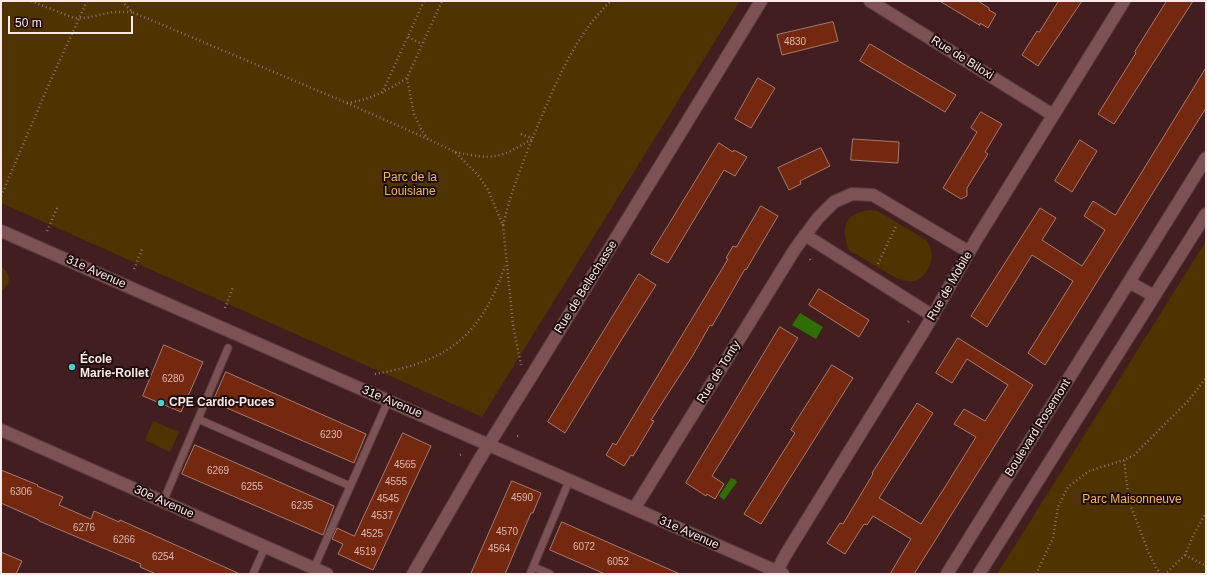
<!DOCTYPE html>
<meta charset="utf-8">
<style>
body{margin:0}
#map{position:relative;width:1207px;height:575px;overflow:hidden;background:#421e20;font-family:Arial,sans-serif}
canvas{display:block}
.frame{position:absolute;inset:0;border:2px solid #fde8e8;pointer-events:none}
.scale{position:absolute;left:8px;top:16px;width:125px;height:18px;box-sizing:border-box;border:2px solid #fde8e8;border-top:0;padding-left:5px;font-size:12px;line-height:14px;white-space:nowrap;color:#fde8e8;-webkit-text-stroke:3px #1e0e0f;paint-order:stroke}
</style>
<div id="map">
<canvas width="1207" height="575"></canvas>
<div class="frame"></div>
<div class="scale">50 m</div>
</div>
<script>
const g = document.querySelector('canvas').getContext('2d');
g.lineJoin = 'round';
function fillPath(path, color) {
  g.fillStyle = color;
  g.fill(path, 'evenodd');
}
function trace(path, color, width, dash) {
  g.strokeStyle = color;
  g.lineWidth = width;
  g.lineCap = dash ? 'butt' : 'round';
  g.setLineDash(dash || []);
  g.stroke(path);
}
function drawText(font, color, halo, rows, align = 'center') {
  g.font = font + ' Arial,sans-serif';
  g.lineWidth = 4;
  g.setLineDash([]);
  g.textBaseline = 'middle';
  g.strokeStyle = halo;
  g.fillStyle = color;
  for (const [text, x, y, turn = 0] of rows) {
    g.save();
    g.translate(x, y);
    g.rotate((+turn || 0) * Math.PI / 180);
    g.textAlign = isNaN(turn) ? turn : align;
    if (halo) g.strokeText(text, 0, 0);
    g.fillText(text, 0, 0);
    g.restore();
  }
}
const green = new Path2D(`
 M 1,1 L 740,1 L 482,417 L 1,203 Z
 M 869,210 L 878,211 L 926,240 C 932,248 934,257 929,267 C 916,294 894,277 876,266 C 867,261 858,255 849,250 C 841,228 843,214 869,210 Z
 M 1206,241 L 1206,574 L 997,574 Z
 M 1,266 C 11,274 12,284 1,291 Z
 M 153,421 L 179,432 L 170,452 L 145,440 Z`);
const water = new Path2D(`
 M 800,313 L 823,327 L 816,339 L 792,325 Z
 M 731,478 L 736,480 L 737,482 L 724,500 L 719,496 Z`);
const building = new Path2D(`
 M 940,1 L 978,1 L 989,8 L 989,10 L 996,14 L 988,28 L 980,23 L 980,25 Z
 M 1059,1 L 1082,1 L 1038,66 L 1022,55 L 1037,31 L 1039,32 Z
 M 1167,1 L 1193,1 L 1114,124 L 1098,114 L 1136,53 L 1135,52 Z
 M 833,22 L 838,41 L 782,55 L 777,35 Z
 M 870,44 L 956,95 L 945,112 L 860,61 Z
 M 1206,68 L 1206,108 L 1045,365 L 1028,353 L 1073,281 L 1032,255 L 987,327 L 971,316 L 1040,208 L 1056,218 L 1042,240 L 1082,266 L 1105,230 L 1084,216 L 1093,201 L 1115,215 Z
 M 758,78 L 775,88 L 751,128 L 735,119 Z
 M 981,112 L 1002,124 L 985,152 L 988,154 L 967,188 L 967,196 L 961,199 L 943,188 L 977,132 L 971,128 Z
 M 853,139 L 899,142 L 898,163 L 851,160 Z
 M 1080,140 L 1097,151 L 1072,192 L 1055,181 Z
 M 719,143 L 733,152 L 734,150 L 747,157 L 735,176 L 724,170 L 668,263 L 651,254 Z
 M 821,148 L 830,166 L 800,181 L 801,184 L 789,190 L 778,168 Z
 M 761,206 L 778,216 L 746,270 L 745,269 L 712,326 L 710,325 L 693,355 L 651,420 L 654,421 L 633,456 L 631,455 L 624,466 L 606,455 L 613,443 L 616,445 L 728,259 L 726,258 L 733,246 L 736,247 Z
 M 639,274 L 656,285 L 620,342 L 565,433 L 548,422 Z
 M 819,289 L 869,320 L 859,337 L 809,305 Z
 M 780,327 L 798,338 L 712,476 L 724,484 L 715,499 L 707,494 L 706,496 L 686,483 Z
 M 958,338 L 1033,385 L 914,574 L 890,574 L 911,539 L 873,516 L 867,525 L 864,524 L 845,554 L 827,543 L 840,523 L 843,524 L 873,474 L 872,473 L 917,403 L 933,413 L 879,498 L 921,524 L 945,487 L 976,437 L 954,424 L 964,409 L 985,421 L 1008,385 L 967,359 L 952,383 L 936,373 Z
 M 164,345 L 203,362 L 181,412 L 143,396 Z
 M 832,365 L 853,378 L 761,524 L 744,514 L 795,433 L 791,430 Z
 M 226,372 L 366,434 L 354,463 L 213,402 Z
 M 403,433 L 431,446 L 373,570 L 338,554 L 343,544 L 332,539 L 337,528 L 354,536 Z
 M 195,445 L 334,506 L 323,535 L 182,474 Z
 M 1,470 L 38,485 L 37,486 L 63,497 L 59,505 L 91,519 L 94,511 L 119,522 L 120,520 L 240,574 L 156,574 L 140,567 L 141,564 L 39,521 L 39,520 L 1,503 Z
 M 512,481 L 541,493 L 533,513 L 531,513 L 505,574 L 471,574 Z
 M 562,522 L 632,553 L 680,574 L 605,574 L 550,550 Z
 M 1,552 L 22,561 L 16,574 L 1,574 Z`);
const path = new Path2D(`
 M 31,1 L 74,18 L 85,18 L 113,12 L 132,12
 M 122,1 L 132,12 L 347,103 L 428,139 L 455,152 L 478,175 L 488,190 L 503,225 L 513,325 L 521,365
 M 408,37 L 422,44
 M 382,93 L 424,1
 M 347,103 C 370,100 388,90 407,78
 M 521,134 L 532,138
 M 428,139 L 422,131 L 414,114 L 407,78 L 442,1
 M 455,152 C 493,160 499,159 532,139
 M 1,196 L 49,84 L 87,1
 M 503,225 C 512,188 526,153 541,118 C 559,76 577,33 611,1
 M 47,231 L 58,206
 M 810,259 L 811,261
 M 878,264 L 896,226
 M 134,269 L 143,247
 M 225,308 L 233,287
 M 908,322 L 909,321
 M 375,374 C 390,371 407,368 422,362 C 469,345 489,311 505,266
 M 517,436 L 519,436
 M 460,455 L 463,454
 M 1185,555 L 1206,566
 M 1167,572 L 1185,555 L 1193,536 L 1206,512
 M 1036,574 L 1053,538 L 1058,507 L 1068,487 L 1089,471 L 1124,460
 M 1161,574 L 1156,568 L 1148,551 L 1129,501 L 1124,460 L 1134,455 L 1188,401 L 1206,378`);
const lane = new Path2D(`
 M 198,419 L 350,486
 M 163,502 L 228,348
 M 533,567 L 550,574
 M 314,568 L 388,401
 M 253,574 L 265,547
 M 530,574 L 569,481`);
const street = new Path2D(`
 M 870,1 L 1053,115
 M 1,231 L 783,574
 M 805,235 L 933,316
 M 1,430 L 327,574
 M 634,509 L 795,249 L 818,218 L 834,202 L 852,194 L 873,195 L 969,252
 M 777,571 L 786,554 L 925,329 L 976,240 L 1124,1`);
const secondary = new Path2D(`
 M 1129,282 L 1154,296
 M 413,574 L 479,460 L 534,372 L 761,1
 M 947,574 L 1206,158
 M 979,574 L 1206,214`);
const markers = [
 [72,367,4,"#52cdcf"],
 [161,403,4,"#52cdcf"]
];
const numberNames = [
 ["4830",795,42],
 ["6280",173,379],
 ["6230",331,435],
 ["4565",405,465],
 ["6269",218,471],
 ["4555",396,482],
 ["6255",252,487],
 ["6306",21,492],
 ["4590",522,498],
 ["4545",388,499],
 ["6235",302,506],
 ["4537",382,516],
 ["6276",84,528],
 ["4570",507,532],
 ["4525",372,534],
 ["6266",124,540],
 ["6072",584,547],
 ["4564",499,549],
 ["4519",365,552],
 ["6254",163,557],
 ["6052",618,562]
];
const streetNames = [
 ["Rue de Biloxi",962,58,32],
 ["31e Avenue",96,272,24],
 ["Rue de Mobile",950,286,-60],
 ["Rue de Bellechasse",586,287,-58],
 ["Rue de Tonty",719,372,-58],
 ["31e Avenue",392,402,23],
 ["Boulevard Rosemont",1038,428,-58],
 ["30e Avenue",164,502,24],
 ["31e Avenue",689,533,24]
];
const parkNames = [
 ["Parc de la",410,178],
 ["Louisiane",410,192],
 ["Parc Maisonneuve",1132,500]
];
const poiNames = [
 ["École",80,360],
 ["Marie-Rollet",80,374],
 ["CPE Cardio-Puces",169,403]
];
fillPath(green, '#4f3300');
fillPath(water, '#306d05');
fillPath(building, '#742810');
trace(building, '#a67b6f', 1);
trace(lane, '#5a3c3f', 9);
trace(street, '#5a3c3f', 14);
trace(secondary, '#5a3c3f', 14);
trace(path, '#8f7273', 2.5, [1, 3]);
trace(lane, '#7c5254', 7);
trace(street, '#7c5254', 12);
trace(secondary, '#7c5254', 12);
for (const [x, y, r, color] of markers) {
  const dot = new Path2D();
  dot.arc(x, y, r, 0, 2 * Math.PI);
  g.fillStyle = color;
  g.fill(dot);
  trace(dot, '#1e0e0f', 1.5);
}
drawText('10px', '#dbb8b2', null, numberNames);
drawText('12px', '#fde8e8', '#1e0e0f', streetNames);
drawText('12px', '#f5b751', '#1e0e0f', parkNames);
drawText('bold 12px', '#fde8e8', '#1e0e0f', poiNames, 'left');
</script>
